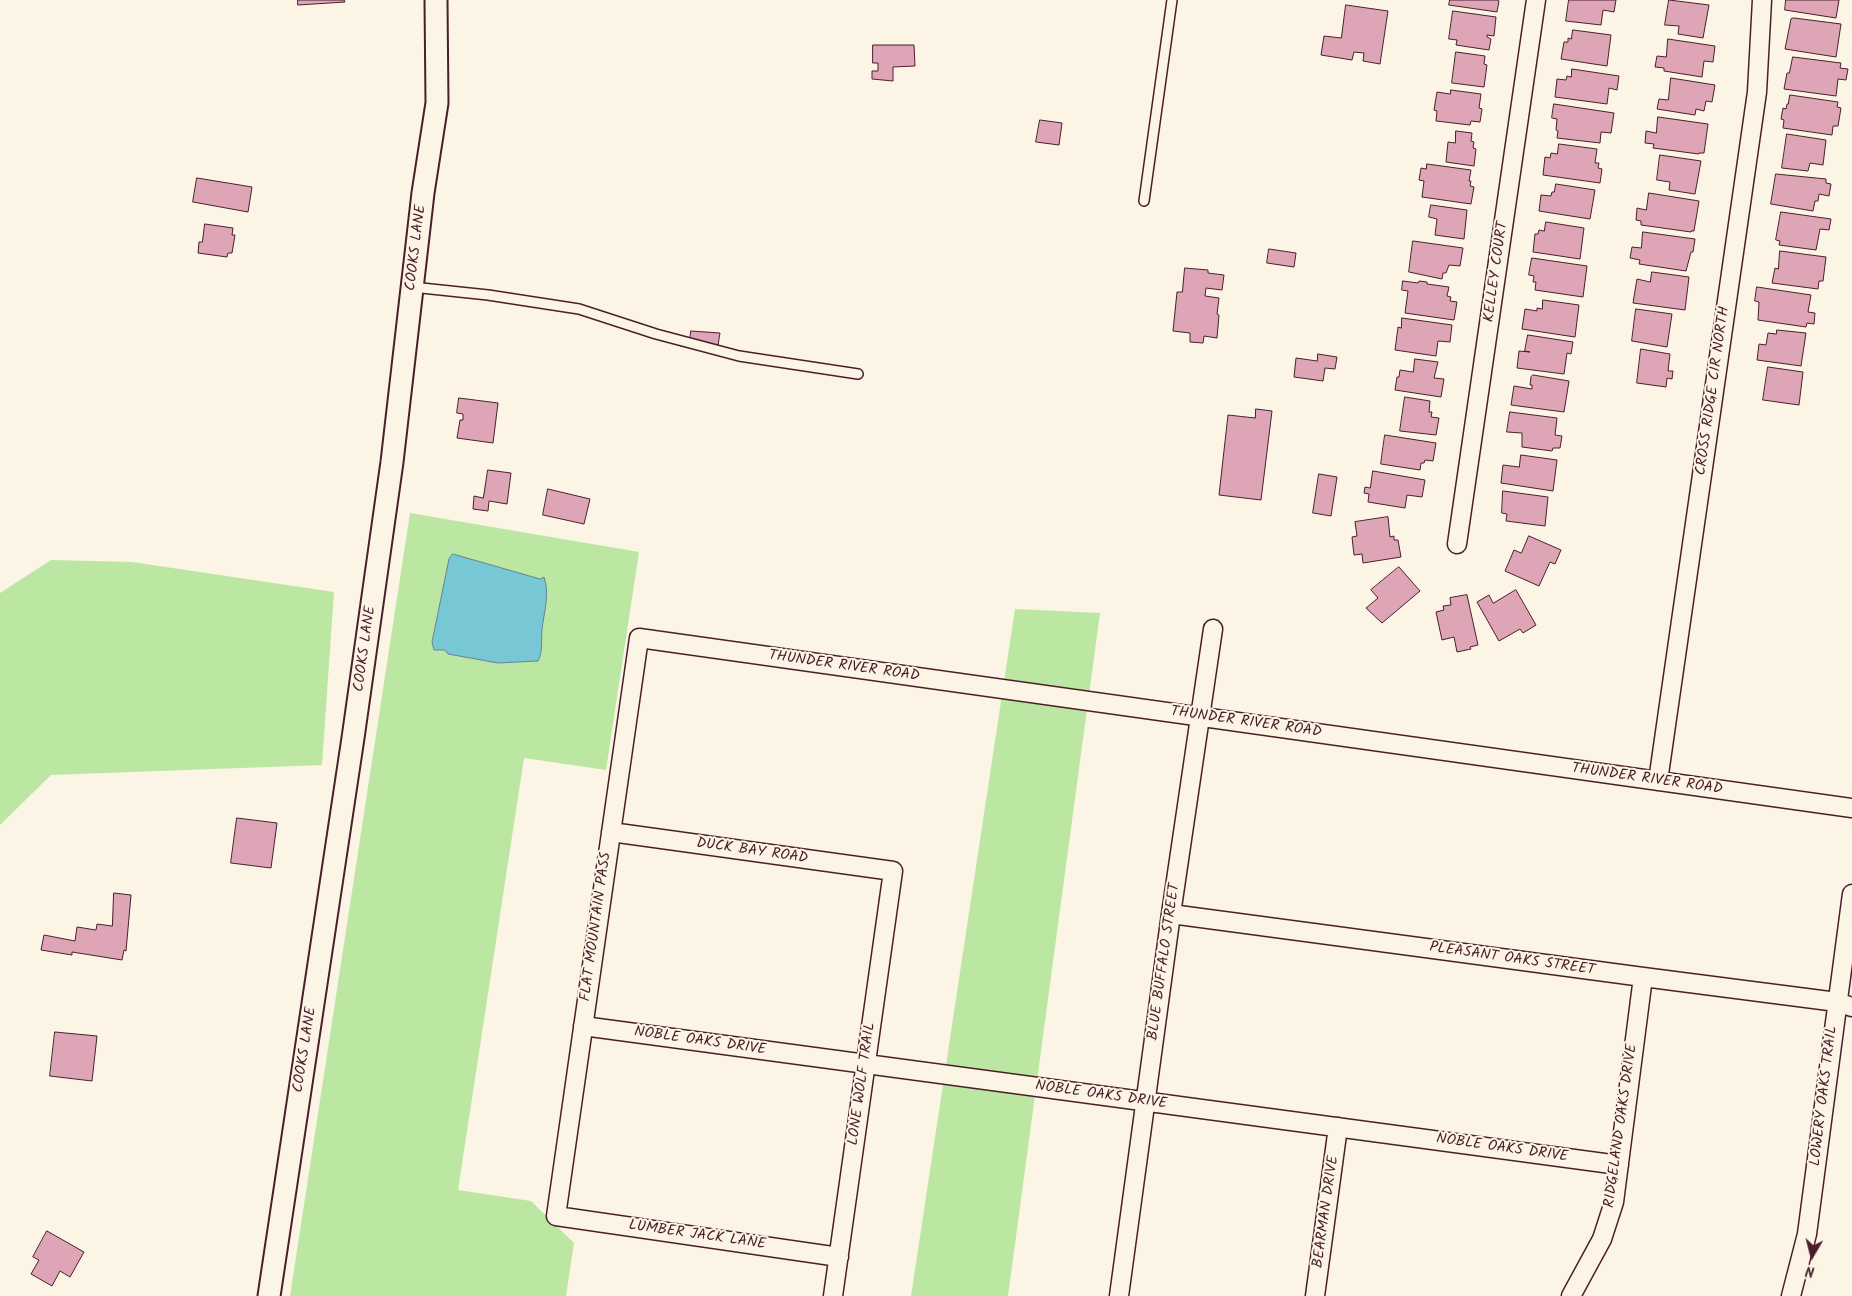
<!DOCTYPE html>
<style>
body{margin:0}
#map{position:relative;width:1852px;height:1296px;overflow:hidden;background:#fcf5e5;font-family:Kalam,sans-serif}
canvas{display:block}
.north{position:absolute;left:1787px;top:1231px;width:50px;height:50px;-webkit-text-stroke:4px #fcf5e5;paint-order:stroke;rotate:188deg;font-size:14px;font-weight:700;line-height:20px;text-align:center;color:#4a1f2b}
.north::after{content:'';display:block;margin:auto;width:18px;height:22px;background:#4a1f2b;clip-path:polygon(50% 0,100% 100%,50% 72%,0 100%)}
</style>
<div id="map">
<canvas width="1852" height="1296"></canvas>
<div class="north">N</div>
</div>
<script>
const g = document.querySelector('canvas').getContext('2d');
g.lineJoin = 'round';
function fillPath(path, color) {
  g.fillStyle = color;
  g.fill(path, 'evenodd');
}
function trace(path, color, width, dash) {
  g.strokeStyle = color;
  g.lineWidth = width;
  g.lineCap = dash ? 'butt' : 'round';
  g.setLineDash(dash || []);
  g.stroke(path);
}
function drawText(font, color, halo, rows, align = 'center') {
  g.font = font + ' Kalam,sans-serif';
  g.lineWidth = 4;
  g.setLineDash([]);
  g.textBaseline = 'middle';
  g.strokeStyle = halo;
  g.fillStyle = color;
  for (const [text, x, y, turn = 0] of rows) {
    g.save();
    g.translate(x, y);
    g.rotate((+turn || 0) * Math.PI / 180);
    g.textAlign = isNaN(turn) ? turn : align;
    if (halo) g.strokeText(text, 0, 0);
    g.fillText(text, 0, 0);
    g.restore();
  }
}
const green = new Path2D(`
 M 410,513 L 639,552 L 606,770 L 524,758 L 458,1190 L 531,1201 L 574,1243 L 566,1296 L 290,1296 Z
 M 51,560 L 132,562 L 334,592 L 322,765 L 51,775 L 0,825 L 0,593 Z
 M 1015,609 L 1100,613 L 1008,1296 L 911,1296 Z`);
const water = new Path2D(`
 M 453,554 L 540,579 L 544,577 C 550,594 544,612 542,629 C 541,640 543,652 538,661 L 498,663 L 448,654 L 445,650 L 434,650 L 432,642 L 449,559 Z`);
const building = new Path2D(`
 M 298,0 L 344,0 L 345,2 L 298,5 Z
 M 1450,0 L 1497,0 L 1499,1 L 1497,12 L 1449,5 Z
 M 1569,0 L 1616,0 L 1614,12 L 1603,10 L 1601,25 L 1566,21 Z
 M 1669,0 L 1709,5 L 1703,38 L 1678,34 L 1679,26 L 1665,25 Z
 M 1786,0 L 1839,0 L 1836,18 L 1785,10 Z
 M 1346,5 L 1388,11 L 1380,64 L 1363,61 L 1364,53 L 1354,52 L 1352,60 L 1321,55 L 1324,36 L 1341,38 Z
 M 1453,11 L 1496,17 L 1494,36 L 1487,35 L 1487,37 L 1491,39 L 1489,50 L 1456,45 L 1457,40 L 1449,39 Z
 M 1794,18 L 1841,24 L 1836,57 L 1785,49 L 1791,19 Z
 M 1573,30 L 1611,35 L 1607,66 L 1561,59 L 1564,42 L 1568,42 L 1568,38 L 1571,39 Z
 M 1668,39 L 1715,46 L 1713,62 L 1704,61 L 1702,77 L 1664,71 L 1664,68 L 1655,67 L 1657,56 L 1666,57 Z
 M 873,45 L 914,45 L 915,66 L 893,67 L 893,81 L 872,79 L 872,71 L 878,71 L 878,63 L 873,63 Z
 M 1456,52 L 1485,56 L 1484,64 L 1487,65 L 1484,87 L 1452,83 Z
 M 1793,57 L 1841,63 L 1840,68 L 1848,69 L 1846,80 L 1838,79 L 1836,96 L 1784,89 L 1787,73 L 1789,73 Z
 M 1572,69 L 1619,76 L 1617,90 L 1609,88 L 1607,104 L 1555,97 L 1557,79 L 1566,80 L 1567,76 L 1571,77 Z
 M 1671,78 L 1715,85 L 1712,102 L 1706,101 L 1704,111 L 1696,109 L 1695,115 L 1657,109 L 1659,99 L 1668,100 Z
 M 1451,90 L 1481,94 L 1479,108 L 1482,109 L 1480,122 L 1471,121 L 1470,125 L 1436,121 L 1437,111 L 1434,110 L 1437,92 L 1450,94 Z
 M 1790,95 L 1838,102 L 1837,107 L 1841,108 L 1838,126 L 1833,126 L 1832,135 L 1783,128 L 1784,120 L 1781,119 L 1783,108 L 1786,109 L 1787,104 L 1788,104 Z
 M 1554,104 L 1614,113 L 1611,133 L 1601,132 L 1600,143 L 1557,138 L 1558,131 L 1556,130 L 1557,119 L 1552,118 Z
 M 1658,117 L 1708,124 L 1704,153 L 1699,153 L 1699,154 L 1653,148 L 1654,144 L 1645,143 L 1646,131 L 1656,133 Z
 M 1040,120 L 1062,123 L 1059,145 L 1036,142 Z
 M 1456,131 L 1472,133 L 1471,141 L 1474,142 L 1473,148 L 1476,149 L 1474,166 L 1446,162 L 1448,142 L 1455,143 Z
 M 1787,134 L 1826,140 L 1823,165 L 1810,163 L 1808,171 L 1782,168 Z
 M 1559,144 L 1597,149 L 1595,163 L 1599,163 L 1598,168 L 1602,169 L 1600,183 L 1543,175 L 1545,157 L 1550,158 L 1551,153 L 1557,154 Z
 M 1660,155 L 1701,161 L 1695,194 L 1669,190 L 1670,182 L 1657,180 Z
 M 1427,164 L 1471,170 L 1469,181 L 1471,181 L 1470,186 L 1474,187 L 1471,204 L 1422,197 L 1424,181 L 1419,180 L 1421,168 L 1426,169 Z
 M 1776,174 L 1826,179 L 1826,183 L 1831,184 L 1829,196 L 1819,194 L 1818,201 L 1815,201 L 1813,211 L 1771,204 Z
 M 197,178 L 252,187 L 248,212 L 193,202 Z
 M 1556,184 L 1595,190 L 1590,219 L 1539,211 L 1541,195 L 1551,196 L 1552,192 L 1554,192 Z
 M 1649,193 L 1699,201 L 1694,231 L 1691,231 L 1691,232 L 1641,225 L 1641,221 L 1636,220 L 1637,208 L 1646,210 Z
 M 1431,205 L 1467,210 L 1464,239 L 1435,235 L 1437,219 L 1429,217 Z
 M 1781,212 L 1831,219 L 1829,230 L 1820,229 L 1816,250 L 1779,245 L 1780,241 L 1776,240 Z
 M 1546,222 L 1584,228 L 1580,259 L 1533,252 L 1535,234 L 1538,234 L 1539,230 L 1544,231 Z
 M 205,224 L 233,228 L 232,235 L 235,235 L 232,253 L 228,253 L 227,257 L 198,253 L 199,242 L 202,242 Z
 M 1643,232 L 1695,239 L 1693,252 L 1691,252 L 1686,271 L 1639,264 L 1640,260 L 1630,258 L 1632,247 L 1641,248 Z
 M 1413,241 L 1463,248 L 1460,266 L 1449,265 L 1446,273 L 1443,273 L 1442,279 L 1409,272 Z
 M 1269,249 L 1296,253 L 1294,267 L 1267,263 Z
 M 1780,251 L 1826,257 L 1823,281 L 1819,281 L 1818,289 L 1772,283 L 1775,268 L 1778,269 Z
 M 1532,258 L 1587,266 L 1583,297 L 1535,290 L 1536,282 L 1533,282 L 1534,276 L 1529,275 Z
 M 1185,268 L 1208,270 L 1208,273 L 1224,275 L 1222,290 L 1206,288 L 1205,296 L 1219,298 L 1217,314 L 1219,315 L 1217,338 L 1204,336 L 1203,343 L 1190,342 L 1190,333 L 1173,331 L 1177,292 L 1182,292 Z
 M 1652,272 L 1689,277 L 1685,310 L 1633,303 L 1637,279 L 1650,282 Z
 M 1403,281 L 1418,283 L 1419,281 L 1427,282 L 1427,284 L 1449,287 L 1447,296 L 1451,297 L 1450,301 L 1457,302 L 1454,320 L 1405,313 L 1408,291 L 1402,290 Z
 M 1757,287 L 1811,295 L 1808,312 L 1815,313 L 1814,324 L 1807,323 L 1806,327 L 1758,320 L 1759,302 L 1755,301 Z
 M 1543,300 L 1579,305 L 1575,337 L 1522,329 L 1525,309 L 1537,311 L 1537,308 L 1542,309 Z
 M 1636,309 L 1672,314 L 1667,347 L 1632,341 Z
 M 1402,318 L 1452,325 L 1450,342 L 1438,341 L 1436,356 L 1395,350 L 1398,327 L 1401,328 Z
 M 1777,330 L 1806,333 L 1801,366 L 1757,360 L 1759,344 L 1766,345 L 1768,333 L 1776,334 Z
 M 691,331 L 720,333 L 718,345 L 690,342 Z
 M 1528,335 L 1573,342 L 1571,354 L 1567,353 L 1564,374 L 1517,368 L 1519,351 L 1530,352 L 1525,351 Z
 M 1641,349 L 1670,354 L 1668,371 L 1673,371 L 1672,379 L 1667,378 L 1666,387 L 1637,383 Z
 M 1318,354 L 1337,357 L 1335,369 L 1325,368 L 1323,381 L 1294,377 L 1296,358 L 1317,361 Z
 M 1415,359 L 1438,362 L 1434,378 L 1444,379 L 1441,397 L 1395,390 L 1397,377 L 1399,377 L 1400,370 L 1413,372 Z
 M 1768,367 L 1803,372 L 1799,405 L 1763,400 Z
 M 1533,375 L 1569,381 L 1564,412 L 1511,405 L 1514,386 L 1532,389 L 1532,385 L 1530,385 L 1531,377 Z
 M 1405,397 L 1430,401 L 1429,412 L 1432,412 L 1431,417 L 1439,418 L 1436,435 L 1400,431 Z
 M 459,398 L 498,403 L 493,443 L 457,438 L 460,420 L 463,420 L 463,414 L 457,413 Z
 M 1256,409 L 1272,411 L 1261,500 L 1219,495 L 1228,415 L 1255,418 Z
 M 1510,412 L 1557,418 L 1555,435 L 1562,436 L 1560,448 L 1553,448 L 1552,451 L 1522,447 L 1522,433 L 1507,432 Z
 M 1385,435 L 1436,443 L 1433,461 L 1425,460 L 1424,463 L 1421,463 L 1420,470 L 1381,464 Z
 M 1521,455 L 1557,460 L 1553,491 L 1501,483 L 1503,465 L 1519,467 Z
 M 488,470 L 511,473 L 507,504 L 489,501 L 488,511 L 473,509 L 474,496 L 483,498 Z
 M 1373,471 L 1425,480 L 1422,497 L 1407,495 L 1405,508 L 1368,502 L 1369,494 L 1364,493 L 1365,487 L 1370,488 Z
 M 1319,474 L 1337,477 L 1331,516 L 1313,513 Z
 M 548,489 L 590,499 L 584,524 L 543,515 Z
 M 1503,491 L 1548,497 L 1545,526 L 1506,521 L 1507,514 L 1502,513 Z
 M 1388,517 L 1390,537 L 1394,536 L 1394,540 L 1398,540 L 1401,557 L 1363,563 L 1362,554 L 1354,555 L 1352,537 L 1357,536 L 1355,522 Z
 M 1529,536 L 1561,550 L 1555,564 L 1550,562 L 1539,586 L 1505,571 L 1514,550 L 1521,553 Z
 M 1399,567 L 1420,591 L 1382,623 L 1366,608 L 1378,598 L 1371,590 Z
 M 1516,590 L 1536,625 L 1523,633 L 1520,629 L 1499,641 L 1477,602 L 1489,595 L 1493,603 Z
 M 1467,595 L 1478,645 L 1470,647 L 1471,649 L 1457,652 L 1454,637 L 1442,640 L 1436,612 L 1444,610 L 1443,606 L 1451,605 L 1450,598 Z
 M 237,818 L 277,823 L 271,868 L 231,863 Z
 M 114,893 L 131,895 L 126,951 L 124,950 L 122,960 L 72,952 L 72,955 L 41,950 L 44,935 L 75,941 L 77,927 L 96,930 L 97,924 L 112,926 Z
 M 55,1032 L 97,1036 L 92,1081 L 50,1076 Z
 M 47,1231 L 84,1252 L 70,1277 L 60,1271 L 52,1286 L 31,1274 L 39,1260 L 33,1257 Z`);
const service = new Path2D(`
 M 1144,201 L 1172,0
 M 412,287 L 488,295 L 579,309 L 656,334 L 739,356 L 858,374`);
const minor = new Path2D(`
 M 1457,544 L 1536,0
 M 1658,781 L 1757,92 L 1762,0
 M 611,832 L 893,871 L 833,1296
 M 1171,914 L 1643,977 L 1837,1002 L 1852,1007
 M 583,1026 L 1619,1165
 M 839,1257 L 556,1216 L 639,638 L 1852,808
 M 1119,1296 L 1171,914 L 1213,629
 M 1315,1296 L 1338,1127
 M 1571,1296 L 1602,1239 L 1614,1202 L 1643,977
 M 1791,1296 L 1807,1234 L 1852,894`);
const tertiary = new Path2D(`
 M 269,1296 L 353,738 L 392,462 L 423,193 L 437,103 L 436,0`);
const streetNames = [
 ["COOKS LANE",417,248,-83],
 ["KELLEY COURT",1497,272,-82],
 ["CROSS RIDGE CIR NORTH",1714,391,-82],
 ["COOKS LANE",366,649,-82],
 ["THUNDER RIVER ROAD",844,667,8],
 ["THUNDER RIVER ROAD",1246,723,8],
 ["THUNDER RIVER ROAD",1647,780,8],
 ["DUCK BAY ROAD",752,852,8],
 ["FLAT MOUNTAIN PASS",597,927,-82],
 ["PLEASANT OAKS STREET",1512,960,8],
 ["BLUE BUFFALO STREET",1165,962,-82],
 ["NOBLE OAKS DRIVE",700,1042,8],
 ["COOKS LANE",306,1050,-81],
 ["LONE WOLF TRAIL",863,1084,-82],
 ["NOBLE OAKS DRIVE",1101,1096,8],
 ["LOWERY OAKS TRAIL",1825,1096,-83],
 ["RIDGELAND OAKS DRIVE",1622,1126,-82],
 ["NOBLE OAKS DRIVE",1502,1149,8],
 ["BEARMAN DRIVE",1327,1212,-82],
 ["LUMBER JACK LANE",697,1236,8]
];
fillPath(green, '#bce7a3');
fillPath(water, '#78c7d5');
trace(water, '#668491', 1);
fillPath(building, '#dda5b6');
trace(building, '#4a1f2b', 1);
trace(service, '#4a1f2b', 12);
trace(minor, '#4a1f2b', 21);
trace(tertiary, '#4a1f2b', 25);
trace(service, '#fcf5e5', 9);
trace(minor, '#fcf5e5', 18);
trace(tertiary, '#fcf5e5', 21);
drawText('15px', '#4a1f2b', '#fcf5e5', streetNames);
</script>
